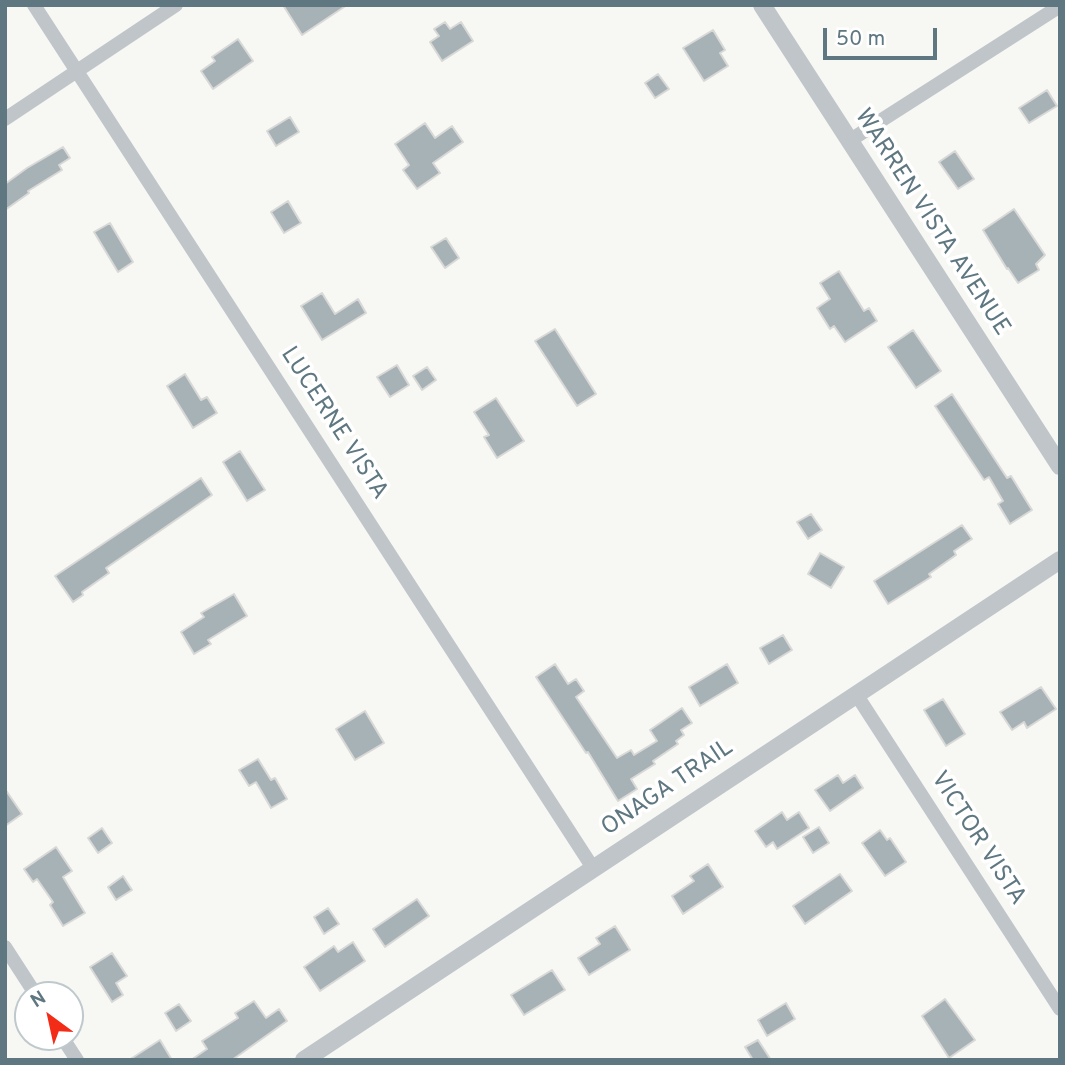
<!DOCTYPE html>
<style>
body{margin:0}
#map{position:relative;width:1065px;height:1065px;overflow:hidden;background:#f7f7f3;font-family:Overpass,sans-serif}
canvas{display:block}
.frame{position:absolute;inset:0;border:7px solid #5f7781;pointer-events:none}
.north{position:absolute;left:14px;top:981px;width:70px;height:70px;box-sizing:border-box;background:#fff;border:2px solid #bfc9cd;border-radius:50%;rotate:327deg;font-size:19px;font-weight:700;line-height:28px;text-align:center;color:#5f7781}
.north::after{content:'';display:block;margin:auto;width:24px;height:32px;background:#f32c18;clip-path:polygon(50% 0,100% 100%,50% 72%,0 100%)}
.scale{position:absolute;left:823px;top:28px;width:114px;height:32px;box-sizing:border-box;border:4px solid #5f7781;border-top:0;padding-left:9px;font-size:21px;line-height:24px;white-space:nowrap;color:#5f7781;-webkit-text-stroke:5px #fff;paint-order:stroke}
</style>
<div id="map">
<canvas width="1065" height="1065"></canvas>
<div class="frame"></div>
<div class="north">N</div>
<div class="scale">50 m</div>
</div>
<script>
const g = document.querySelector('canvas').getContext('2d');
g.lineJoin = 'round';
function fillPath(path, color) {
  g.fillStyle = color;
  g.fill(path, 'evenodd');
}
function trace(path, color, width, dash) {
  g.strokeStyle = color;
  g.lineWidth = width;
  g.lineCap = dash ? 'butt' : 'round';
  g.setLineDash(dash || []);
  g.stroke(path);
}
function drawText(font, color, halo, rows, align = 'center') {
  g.font = font + ' Overpass,sans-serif';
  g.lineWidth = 7;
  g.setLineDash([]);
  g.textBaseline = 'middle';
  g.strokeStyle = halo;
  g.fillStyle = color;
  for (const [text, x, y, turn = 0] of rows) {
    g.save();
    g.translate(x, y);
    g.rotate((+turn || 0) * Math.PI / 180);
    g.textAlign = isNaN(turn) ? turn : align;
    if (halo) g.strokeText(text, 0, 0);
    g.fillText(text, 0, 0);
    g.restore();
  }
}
const building = new Path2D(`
 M 283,5 L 347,5 L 302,35 Z
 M 445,22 L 450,29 L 461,22 L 473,41 L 442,61 L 430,42 L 439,36 L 434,29 Z
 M 713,30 L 725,50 L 720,53 L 728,66 L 704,81 L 683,48 Z
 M 238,39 L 253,61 L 213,89 L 201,71 L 215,61 L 212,57 Z
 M 658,74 L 669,89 L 655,98 L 645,83 Z
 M 1047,90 L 1057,106 L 1029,123 L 1019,108 Z
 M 290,117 L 299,132 L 276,146 L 267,131 Z
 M 425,123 L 435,138 L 452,126 L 463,142 L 433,163 L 440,173 L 417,189 L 403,170 L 409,165 L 395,144 Z
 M 63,147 L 70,158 L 59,165 L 62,170 L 28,191 L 29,193 L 5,210 L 5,184 L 27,168 Z
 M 955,151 L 974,179 L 958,189 L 939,162 Z
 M 288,201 L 301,223 L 284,233 L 271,212 Z
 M 1014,209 L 1045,255 L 1036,264 L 1039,270 L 1018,283 L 1008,268 L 1007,269 L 983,230 Z
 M 110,223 L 133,262 L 118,272 L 94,232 Z
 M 446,238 L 459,258 L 445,268 L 431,247 Z
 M 839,271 L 864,311 L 869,308 L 877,321 L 845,342 L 834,326 L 830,329 L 817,308 L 830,299 L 820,283 Z
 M 322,293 L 335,314 L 358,299 L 366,313 L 322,340 L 301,306 Z
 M 555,329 L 596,394 L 577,406 L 535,341 Z
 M 913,330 L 941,371 L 916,388 L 888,347 Z
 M 397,365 L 409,385 L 390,397 L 377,377 Z
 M 427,367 L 436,380 L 422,390 L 413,376 Z
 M 185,374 L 201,400 L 207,397 L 217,413 L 193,428 L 167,386 Z
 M 952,394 L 1007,478 L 1011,476 L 1032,510 L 1010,524 L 998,504 L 1003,501 L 989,477 L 984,480 L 935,406 Z
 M 496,398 L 524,441 L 497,458 L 484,437 L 489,435 L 474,412 Z
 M 240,451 L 265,490 L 247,501 L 223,462 Z
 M 201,478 L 212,495 L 106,568 L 109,573 L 82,592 L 83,595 L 73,602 L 55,576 Z
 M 811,514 L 822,530 L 808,539 L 797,522 Z
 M 962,525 L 972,539 L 954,551 L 956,555 L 929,574 L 931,577 L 888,604 L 874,581 Z
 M 820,553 L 844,567 L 831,588 L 808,574 Z
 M 234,594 L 247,616 L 208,640 L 211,644 L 194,654 L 181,632 L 204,617 L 201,613 Z
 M 783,635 L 792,650 L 769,664 L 760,648 Z
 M 555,664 L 568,684 L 576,679 L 584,691 L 576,697 L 617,758 L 631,750 L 634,755 L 657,741 L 650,730 L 682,708 L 692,723 L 681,730 L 684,735 L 676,741 L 678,744 L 653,761 L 655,764 L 631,779 L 637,789 L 618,801 L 588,752 L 586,753 L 536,677 Z
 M 727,664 L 738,683 L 700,706 L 689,687 Z
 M 1041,687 L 1056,709 L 1027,728 L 1024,722 L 1012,730 L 1000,712 Z
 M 943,699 L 965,734 L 946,746 L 924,710 Z
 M 365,711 L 384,743 L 355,760 L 336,729 Z
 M 258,759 L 271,780 L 275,778 L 287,799 L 271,808 L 256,782 L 249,786 L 239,770 Z
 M 838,775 L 843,783 L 855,775 L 863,788 L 830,811 L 815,790 Z
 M 5,789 L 22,814 L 5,826 Z
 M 782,812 L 787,820 L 799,812 L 809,828 L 777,849 L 773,842 L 766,847 L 755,831 Z
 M 819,827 L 829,843 L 813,853 L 803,837 Z
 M 102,828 L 112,843 L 98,853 L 88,838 Z
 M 880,830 L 887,840 L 890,838 L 906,862 L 885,876 L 862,843 Z
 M 56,847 L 72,871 L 63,877 L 85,913 L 63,926 L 50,905 L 53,902 L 37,879 L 33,882 L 24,869 Z
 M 708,864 L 723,887 L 683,914 L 672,896 L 694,881 L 690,876 Z
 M 840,874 L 852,891 L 805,924 L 793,906 Z
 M 123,876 L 132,890 L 116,900 L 108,887 Z
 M 417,899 L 429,916 L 385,947 L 373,929 Z
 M 328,908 L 339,924 L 324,934 L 314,917 Z
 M 615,926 L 630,950 L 589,975 L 578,958 L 600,944 L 596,938 Z
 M 353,942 L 365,961 L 320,991 L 304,967 L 334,946 L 338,952 Z
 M 112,953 L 127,976 L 116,983 L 123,995 L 112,1002 L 90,967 Z
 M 552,970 L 565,990 L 524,1015 L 511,995 Z
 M 945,999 L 975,1040 L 949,1058 L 922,1016 Z
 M 254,1001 L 266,1018 L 279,1009 L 287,1021 L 232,1060 L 191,1060 L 207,1049 L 202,1041 L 238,1018 L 235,1013 Z
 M 786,1003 L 795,1019 L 767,1036 L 758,1020 Z
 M 179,1004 L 191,1021 L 176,1031 L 165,1013 Z
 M 160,1040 L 172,1060 L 129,1060 Z
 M 758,1040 L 771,1060 L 753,1060 L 745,1047 Z`);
const minor = new Path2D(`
 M 34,5 L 593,868
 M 5,119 L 176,5
 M 849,141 L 1060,6
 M 856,694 L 1060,1009
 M 5,947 L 36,995
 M 62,1037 L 77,1060`);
const tertiary = new Path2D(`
 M 762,5 L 1060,466
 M 304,1060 L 1060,560`);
const streetNames = [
 ["WARREN VISTA AVENUE",931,223,57],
 ["LUCERNE VISTA",333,424,57],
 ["ONAGA TRAIL",668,789,-34],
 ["VICTOR VISTA",977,839,57]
];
fillPath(building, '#a6b2b6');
trace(building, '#d8d8d6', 2);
trace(minor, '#bfc5c8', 14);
trace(tertiary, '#bfc5c8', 18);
drawText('24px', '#5f7781', '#fff', streetNames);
</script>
